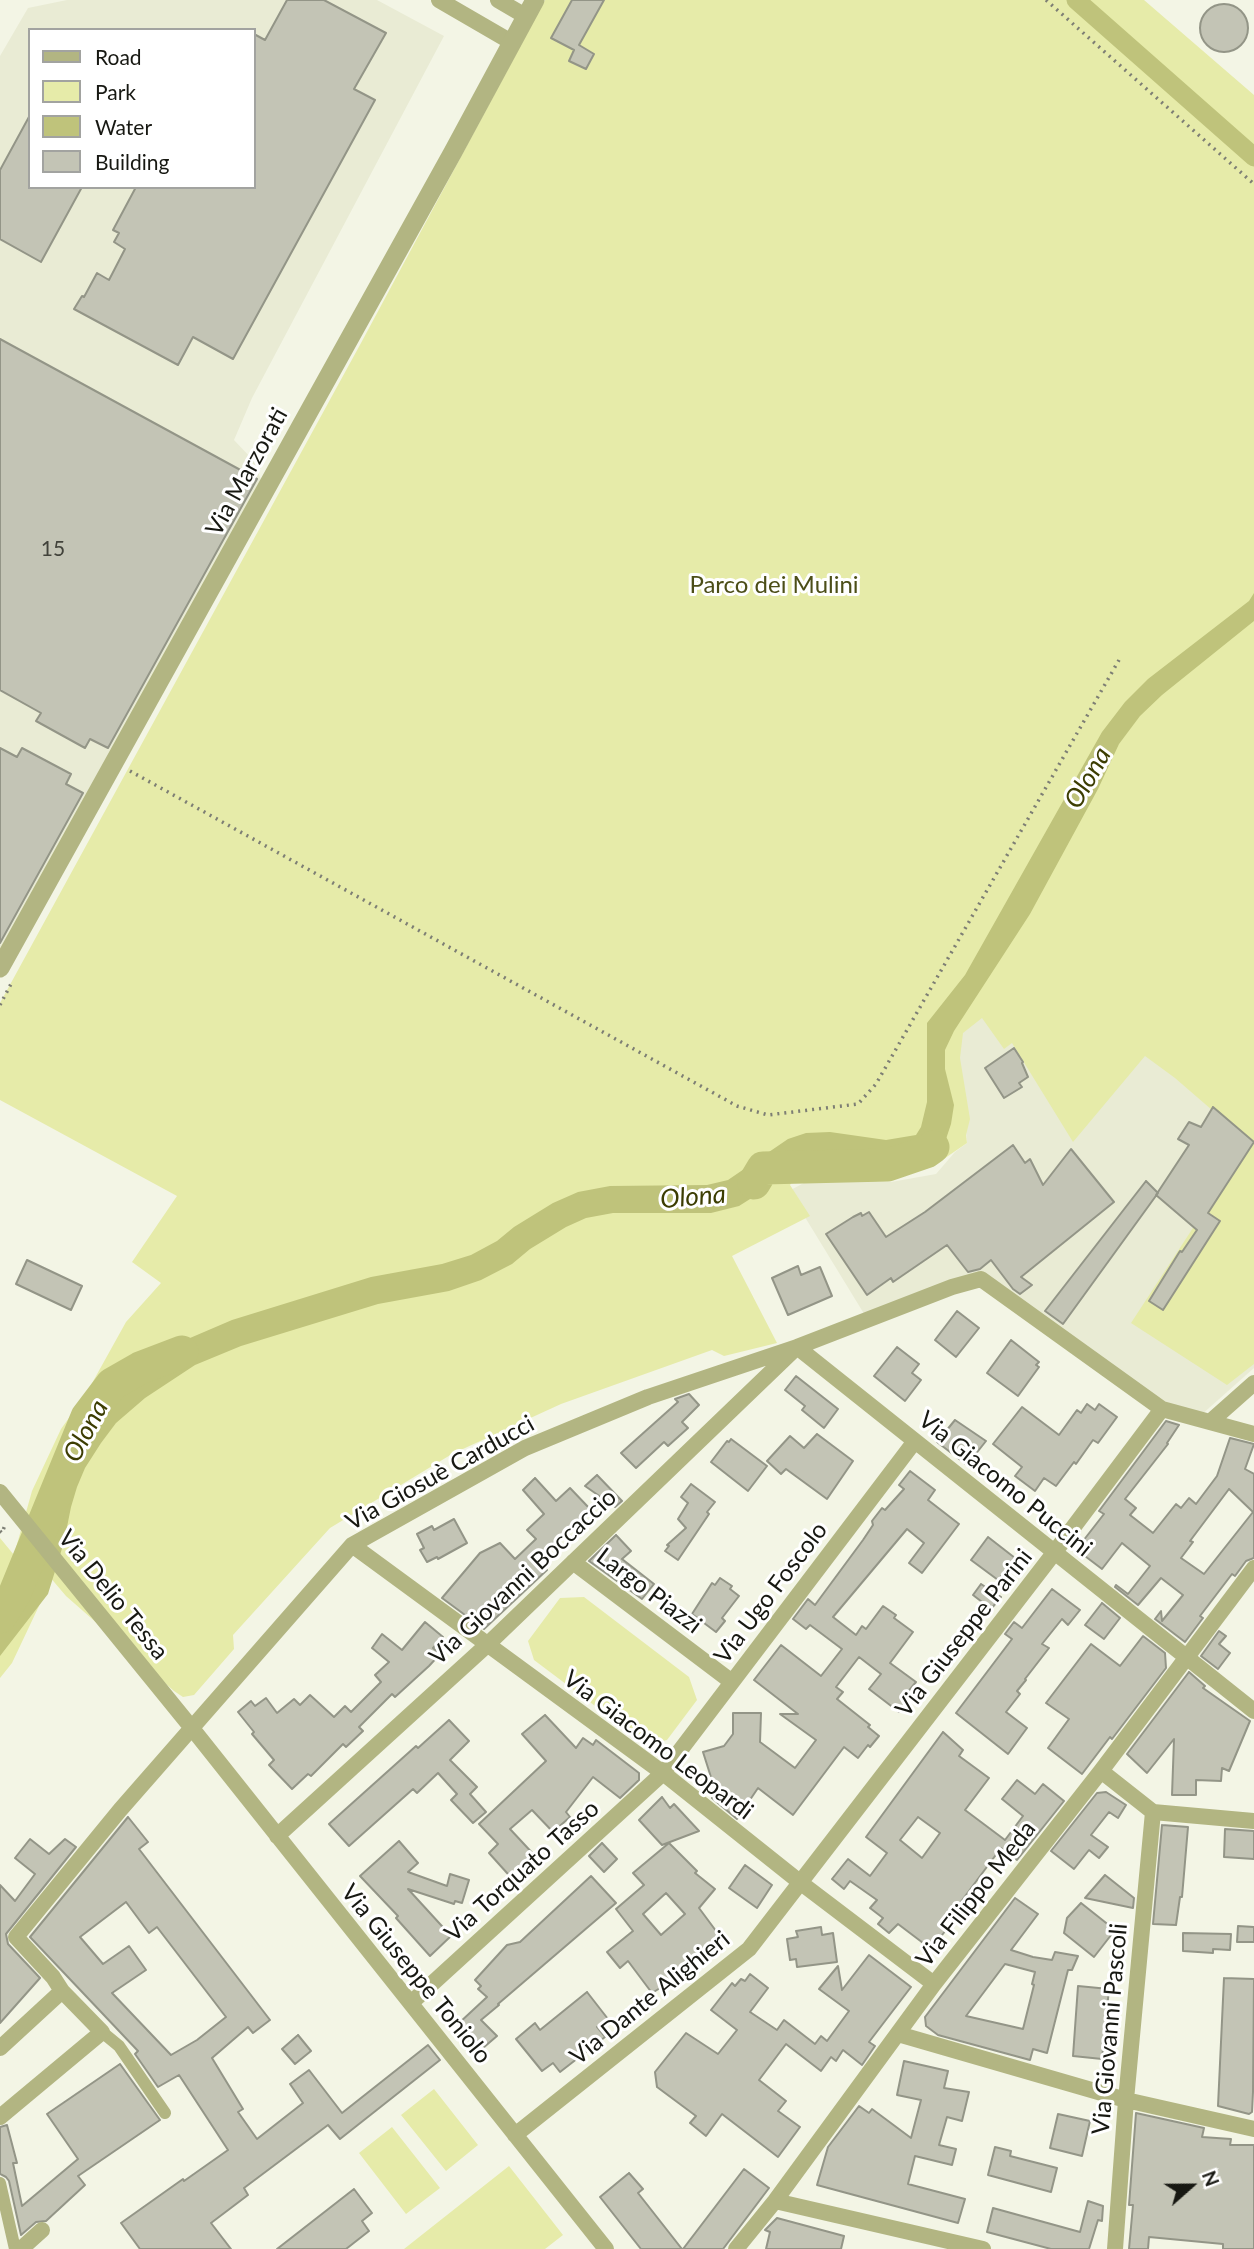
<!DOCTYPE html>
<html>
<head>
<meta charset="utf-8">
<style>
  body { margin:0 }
  #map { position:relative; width:1254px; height:2249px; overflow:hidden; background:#f3f5e5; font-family:Lato,sans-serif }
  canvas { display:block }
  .legend { position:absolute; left:28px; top:28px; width:228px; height:161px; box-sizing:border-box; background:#fff; border:2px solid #a2a3a0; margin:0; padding:9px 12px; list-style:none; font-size:21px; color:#171812 }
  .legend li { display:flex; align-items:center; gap:14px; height:35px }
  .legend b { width:35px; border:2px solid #a2a3a0 }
  .north { position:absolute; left:1156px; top:2151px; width:70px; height:70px; -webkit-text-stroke:5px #fff; paint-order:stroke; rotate:69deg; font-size:19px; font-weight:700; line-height:28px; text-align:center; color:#171812 }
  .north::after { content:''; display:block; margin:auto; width:24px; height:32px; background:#171812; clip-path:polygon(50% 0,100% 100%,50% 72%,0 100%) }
</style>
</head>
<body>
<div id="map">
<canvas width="1254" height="2249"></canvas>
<ul class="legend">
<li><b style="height:9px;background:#b2b582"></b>Road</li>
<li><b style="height:19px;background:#e6eba9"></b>Park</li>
<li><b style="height:19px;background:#bfc37b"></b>Water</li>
<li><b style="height:19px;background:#c3c4b5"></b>Building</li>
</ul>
<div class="north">N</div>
</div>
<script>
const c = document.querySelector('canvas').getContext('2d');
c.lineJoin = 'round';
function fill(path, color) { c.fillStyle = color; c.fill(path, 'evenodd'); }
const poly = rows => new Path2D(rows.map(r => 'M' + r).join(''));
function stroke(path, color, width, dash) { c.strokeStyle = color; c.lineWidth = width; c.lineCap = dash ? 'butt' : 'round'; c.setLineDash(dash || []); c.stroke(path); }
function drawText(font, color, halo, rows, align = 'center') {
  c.font = font + ' Lato,sans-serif'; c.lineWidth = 6; c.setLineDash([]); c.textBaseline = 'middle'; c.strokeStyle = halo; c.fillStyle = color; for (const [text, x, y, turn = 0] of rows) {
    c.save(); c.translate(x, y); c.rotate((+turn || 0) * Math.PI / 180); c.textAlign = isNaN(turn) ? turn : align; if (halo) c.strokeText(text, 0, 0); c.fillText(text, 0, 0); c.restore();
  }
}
fill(poly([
  [67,0,377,0,444,36,252,398,234,440,253,460,262,482,0,964,0,56,28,8],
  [30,30,254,30,254,187,30,187],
  [1254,965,1254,1368,1200,1416,1161,1406,981,1276,866,1317,789,1191,813,1178,891,1182,936,1174,955,1152,967,1143,957,1041,961,1026,980,1009,1152,1036]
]), '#e9ebd4');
fill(poly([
  [545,0,1144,0,1254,95,1254,1364,1227,1385,1131,1323,1249,1142,1175,1078,1145,1056,1073,1142,1012,1043,1004,1049,982,1018,963,1033,960,1058,970,1119,966,1135,967,1143,935,1165,901,1175,862,1179,798,1172,790,1185,810,1216,732,1256,777,1343,724,1356,712,1350,561,1404,452,1454,330,1528,233,1635,234,1649,194,1695,183,1697,174,1691,66,1596,49,1576,47,1589,12,1663,0,1678,0,1538,14,1555,32,1491,61,1429,86,1394,126,1322,161,1283,132,1262,177,1196,0,1100,0,1003,361,343],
  [584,1597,689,1677,697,1700,667,1740,647,1745,534,1660,528,1641,560,1598],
  [434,2089,478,2145,446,2171,401,2115],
  [392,2127,440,2188,406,2214,359,2153],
  [509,2166,563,2235,545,2249,404,2249]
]), '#e6eba9');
fill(poly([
  [1254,593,1254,621,1162,695,1140,716,1119,744,1098,789,1030,914,954,1031,945,1050,945,1069,954,1105,951,1124,946,1139,931,1156,906,1164,882,1163,831,1154,810,1157,799,1161,774,1178,758,1194,739,1206,711,1213,613,1213,586,1218,566,1227,530,1249,512,1264,481,1280,449,1291,378,1304,241,1346,195,1365,145,1398,116,1423,101,1443,85,1468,77,1487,71,1507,64,1542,48,1594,0,1656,0,1616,24,1581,37,1555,44,1516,49,1501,64,1461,80,1433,103,1399,128,1376,183,1341,232,1320,371,1277,442,1264,471,1255,497,1241,514,1227,553,1203,578,1192,610,1186,707,1185,728,1180,788,1139,806,1133,830,1132,886,1140,916,1135,921,1127,927,1102,927,1023,965,975,1102,732,1125,702,1148,679,1249,601]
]), '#bfc37b');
stroke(poly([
  [1076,0,1254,157]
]), '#bfc37b', 19);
stroke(poly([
  [754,1183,763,1168,888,1165,926,1152,933,1147],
  [0,1617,14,1595,87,1417,112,1384,140,1368,182,1352]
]), '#bfc37b', 33);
const building = poly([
  [287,0,324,0,386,33,354,89,375,100,233,359,193,337,178,365,74,309,82,296,84,297,97,273,109,280,125,249,114,242,119,233,113,230,136,187,254,187,254,34,265,40,287,0],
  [572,0,604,0,579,45,594,54,586,69,569,61,574,50,551,38,572,0],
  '1200 28a24 24 0 1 1 48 0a24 24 0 1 1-48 0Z',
  [30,115,30,187,82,187,41,262,0,239,0,170,30,115],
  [0,339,257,479,108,748,90,739,85,748,36,721,41,713,0,690,0,339],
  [0,748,17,757,22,748,71,774,66,784,83,793,0,943,0,748],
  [1014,1048,1023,1062,1022,1063,1028,1077,1019,1083,1022,1087,1004,1098,985,1068,1014,1048],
  [1213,1107,1254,1142,1208,1213,1220,1221,1163,1310,1149,1301,1180,1251,1182,1252,1197,1230,1156,1195,1189,1145,1178,1139,1189,1122,1201,1127,1213,1107],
  [1013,1145,1025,1163,1030,1159,1043,1185,1071,1149,1114,1202,1021,1277,1032,1285,1020,1294,1013,1289,991,1260,980,1269,968,1272,947,1245,893,1282,891,1278,867,1295,826,1234,853,1217,861,1213,862,1216,869,1212,886,1237,925,1212,1013,1145],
  [1146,1181,1158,1193,1063,1324,1045,1311,1146,1181],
  [27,1260,82,1286,71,1310,16,1284,27,1260],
  [798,1266,801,1275,820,1267,832,1296,788,1315,772,1278,798,1266],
  [957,1311,979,1328,956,1357,935,1340,957,1311],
  [1011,1340,1039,1362,1036,1365,1039,1367,1018,1396,987,1373,1011,1340],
  [897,1347,919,1364,912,1373,921,1380,905,1401,874,1376,897,1347],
  [796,1376,838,1409,824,1428,802,1410,805,1406,785,1390,796,1376],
  [689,1394,699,1405,682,1422,688,1428,668,1446,664,1442,636,1468,621,1453,678,1402,675,1399,689,1394],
  [1087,1404,1095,1410,1099,1404,1117,1417,1098,1443,1093,1440,1076,1464,1074,1462,1056,1486,1044,1478,1035,1491,1015,1476,1022,1467,993,1444,1022,1407,1059,1435,1077,1410,1081,1413,1087,1404],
  [955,1420,986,1441,967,1465,937,1442,955,1420],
  [1166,1421,1179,1425,1167,1443,1168,1444,1125,1499,1136,1508,1130,1515,1153,1533,1176,1504,1181,1508,1189,1498,1196,1504,1217,1476,1230,1438,1254,1444,1245,1469,1254,1474,1254,1558,1246,1561,1235,1576,1232,1574,1200,1616,1203,1618,1185,1642,1155,1619,1161,1611,1162,1621,1183,1595,1161,1578,1138,1605,1115,1587,1116,1585,1128,1594,1150,1566,1122,1543,1102,1569,1081,1553,1088,1544,1083,1541,1104,1514,1099,1511,1166,1421],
  [1229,1489,1253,1512,1204,1574,1181,1558,1193,1542,1190,1541,1229,1489],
  [817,1434,853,1461,827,1499,786,1469,781,1474,767,1461,790,1436,804,1448,817,1434],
  [731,1439,767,1466,748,1491,711,1462,727,1441,729,1442,731,1439],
  [910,1471,935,1490,928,1500,959,1524,922,1573,909,1563,924,1543,907,1529,833,1617,856,1635,862,1626,866,1629,883,1606,896,1615,894,1618,913,1632,890,1663,916,1682,907,1693,911,1696,899,1712,869,1689,881,1674,859,1657,836,1687,843,1692,837,1699,870,1725,868,1727,879,1736,870,1747,868,1745,858,1758,844,1747,793,1815,758,1788,737,1819,712,1798,716,1793,703,1752,724,1746,733,1734,733,1713,761,1713,760,1742,795,1768,816,1740,780,1714,798,1714,754,1680,781,1645,821,1676,842,1649,810,1625,806,1629,793,1619,808,1599,815,1605,863,1540,873,1525,872,1521,882,1508,885,1510,904,1489,899,1485,910,1471],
  [597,1475,622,1501,615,1507,585,1486,597,1475],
  [535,1478,556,1501,570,1488,590,1509,535,1560,547,1570,484,1629,442,1598,480,1553,500,1543,515,1559,536,1539,527,1530,544,1514,523,1490,535,1478],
  [691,1484,715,1502,707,1512,709,1514,678,1560,665,1551,669,1546,667,1545,686,1528,678,1519,688,1503,681,1497,691,1484],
  [454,1519,467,1543,438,1559,437,1557,427,1562,420,1550,424,1548,417,1534,432,1526,434,1530,454,1519],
  [616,1535,631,1551,622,1559,654,1584,642,1599,589,1561,616,1535],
  [988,1537,1015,1558,998,1580,971,1560,988,1537],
  [720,1578,732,1586,730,1589,739,1596,722,1618,725,1621,716,1632,692,1614,712,1583,715,1585,720,1578],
  [981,1584,1001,1597,991,1609,973,1595,981,1584],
  [1052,1589,1080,1610,1068,1625,1062,1619,1042,1644,1049,1648,1025,1679,1026,1680,1017,1691,1020,1694,1006,1712,1027,1728,1008,1754,956,1713,1012,1639,1005,1634,1014,1622,1022,1628,1052,1589],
  [1102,1603,1120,1618,1104,1639,1085,1625,1102,1603],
  [425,1622,443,1637,433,1648,440,1654,429,1666,395,1697,392,1694,359,1727,363,1731,346,1747,343,1744,311,1776,308,1774,292,1789,269,1765,274,1760,252,1734,254,1732,238,1712,251,1701,255,1706,266,1698,277,1713,294,1699,300,1705,310,1695,334,1717,345,1706,351,1712,381,1682,375,1675,389,1662,372,1648,382,1634,402,1650,425,1622],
  [1219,1631,1226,1636,1219,1644,1230,1653,1218,1669,1201,1656,1219,1631],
  [1143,1636,1165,1653,1166,1668,1112,1739,1110,1737,1082,1774,1048,1748,1069,1719,1046,1703,1091,1644,1120,1666,1143,1636],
  [1189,1672,1205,1686,1203,1688,1250,1721,1229,1771,1222,1768,1221,1781,1196,1780,1196,1795,1172,1795,1174,1739,1147,1773,1127,1754,1189,1672],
  [545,1715,576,1748,583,1738,593,1745,596,1740,639,1773,639,1780,620,1798,593,1777,566,1812,570,1817,553,1832,532,1810,510,1829,537,1858,527,1868,529,1870,516,1883,489,1853,498,1844,479,1824,546,1761,522,1734,545,1715],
  [449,1720,469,1741,450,1760,477,1787,470,1794,486,1812,473,1823,451,1800,457,1794,438,1773,417,1793,413,1789,349,1846,329,1824,416,1746,418,1748,449,1720],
  [943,1732,963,1750,959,1756,989,1778,965,1810,1005,1840,1023,1816,1002,1799,1017,1780,1035,1794,1043,1784,1064,1801,1017,1860,1001,1848,960,1903,965,1906,931,1949,898,1924,889,1933,878,1924,883,1918,870,1908,877,1900,850,1881,844,1889,832,1879,848,1859,870,1876,887,1853,866,1837,943,1732],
  [918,1817,940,1833,922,1858,900,1840,918,1817],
  [1106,1792,1126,1805,1118,1818,1109,1812,1091,1835,1108,1847,1099,1858,1089,1850,1074,1869,1051,1851,1097,1793,1106,1792],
  [662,1797,670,1808,674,1804,699,1831,662,1845,639,1820,662,1797],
  [128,1817,148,1842,139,1849,270,2020,253,2033,248,2027,212,2058,243,2109,238,2112,257,2139,303,2103,290,2084,309,2070,342,2113,428,2045,440,2060,340,2139,328,2125,244,2188,248,2195,211,2223,231,2249,140,2249,121,2223,183,2179,184,2181,228,2150,179,2075,158,2087,135,2054,138,2051,30,1937,128,1817],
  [126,1902,149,1933,157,1927,226,2017,197,2040,171,2055,112,1993,146,1970,129,1946,103,1964,80,1937,126,1902],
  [1162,1825,1188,1827,1182,1897,1180,1897,1176,1925,1153,1924,1162,1825],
  [1225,1829,1254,1831,1254,1859,1224,1857,1225,1829],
  [30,1839,49,1854,65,1839,76,1847,6,1934,8,1944,40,1978,0,2023,0,1885,15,1901,35,1874,15,1858,30,1839],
  [399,1841,418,1863,408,1872,447,1886,450,1874,469,1880,462,1903,455,1901,454,1904,408,1889,451,1936,430,1956,396,1918,398,1916,360,1876,399,1841],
  [602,1843,617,1859,604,1872,589,1856,602,1843],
  [669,1843,697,1871,695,1873,715,1889,699,1908,722,1939,665,1985,652,1993,628,1961,620,1968,607,1952,633,1931,616,1909,644,1885,633,1873,669,1843],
  [666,1893,685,1914,661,1935,643,1914,666,1893],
  [745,1865,772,1885,757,1908,729,1888,745,1865],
  [1105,1875,1134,1898,1133,1908,1085,1898,1105,1875],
  [591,1876,616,1903,498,2004,499,2005,481,2020,497,2036,483,2048,469,2031,466,2033,458,2024,487,1997,478,1989,481,1986,475,1980,507,1945,520,1942,591,1876],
  [1015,1898,1038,1914,1011,1950,1033,1957,1052,1960,1055,1952,1078,1956,1072,1970,1068,1970,1047,2053,1033,2049,1030,2060,938,2035,926,2026,925,2017,1015,1898],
  [1005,1964,1035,1972,1032,1984,1034,1985,1023,2029,966,2016,1005,1964],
  [1081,1903,1115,1930,1094,1957,1064,1933,1067,1918,1081,1903],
  [1238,1926,1254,1927,1254,1942,1237,1942,1238,1926],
  [821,1927,822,1935,833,1933,837,1962,797,1967,796,1959,790,1960,787,1939,798,1937,796,1931,821,1927],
  [1183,1933,1231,1934,1230,1950,1213,1949,1213,1953,1183,1951,1183,1933],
  [869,1955,911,1987,869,2042,875,2046,862,2065,843,2050,836,2061,831,2057,821,2071,786,2044,759,2080,786,2101,778,2111,800,2127,778,2157,722,2114,706,2136,690,2123,696,2116,657,2087,655,2072,686,2033,718,2054,737,2030,711,2010,732,1983,735,1986,741,1979,745,1981,750,1974,768,1988,750,2012,777,2030,784,2020,815,2044,821,2036,827,2041,849,2011,819,1989,838,1966,842,1990,869,1955],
  [1224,1978,1254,1979,1253,2092,1252,2112,1249,2114,1218,2106,1224,1978],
  [1078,1986,1109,1989,1102,2059,1073,2056,1078,1986],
  [587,1992,608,2019,597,2027,605,2037,560,2072,553,2063,542,2071,516,2039,535,2023,540,2030,587,1992],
  [298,2035,311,2051,295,2064,282,2049,298,2035],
  [904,2061,948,2071,944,2088,969,2092,962,2121,947,2117,939,2145,956,2149,952,2165,915,2156,908,2184,965,2199,958,2223,817,2185,828,2147,859,2106,869,2113,872,2109,911,2138,921,2100,897,2095,904,2061],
  [120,2064,160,2120,78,2176,85,2185,46,2221,36,2222,21,2235,9,2181,6,2177,0,2174,0,2127,7,2125,17,2163,13,2163,22,2206,78,2159,47,2114,120,2064],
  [1136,2113,1204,2128,1202,2137,1231,2139,1230,2145,1254,2145,1254,2249,1223,2249,1223,2244,1149,2237,1148,2249,1129,2249,1133,2205,1129,2205,1136,2113],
  [1058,2114,1090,2121,1082,2156,1050,2148,1058,2114],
  [995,2147,1011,2151,1010,2156,1057,2168,1051,2192,988,2175,995,2147],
  [744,2169,769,2188,723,2249,683,2249,744,2169],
  [629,2173,643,2189,638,2193,682,2249,641,2249,600,2197,629,2173],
  [354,2189,372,2213,362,2221,369,2231,346,2249,277,2249,354,2189],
  [1088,2201,1103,2206,1102,2221,1098,2220,1089,2249,1051,2249,987,2232,993,2208,1080,2232,1088,2201],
  [777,2218,844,2236,841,2249,766,2249,770,2232,765,2230,777,2218]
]);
fill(building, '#c3c4b5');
stroke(building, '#939587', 2);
stroke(poly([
  [1046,0,1254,184],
  [130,771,737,1106,768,1115,858,1104,876,1084,1119,660],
  [0,1005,12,982],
  [0,1531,2,1533,5,1525]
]), '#7d7e74', 3.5, [2, 5]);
stroke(poly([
  [102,2032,119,2046,165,2113],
  [0,2183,15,2249]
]), '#b2b582', 12);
stroke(poly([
  [439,0,513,43],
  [498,0,527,17],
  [1210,1422,1254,1383],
  [0,1492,191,1727,606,2249],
  [352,1545,663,1773,801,1883,934,1984],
  [573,1562,732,1682],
  [1101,1771,1153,1812,1254,1821],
  [277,1836,487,1645,797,1347,1254,1711],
  [62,1991,53,1977,16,1937,120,1810,352,1545,525,1448,648,1397,797,1347,952,1287,981,1279,1162,1409,1254,1434],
  [412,2002,663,1773,915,1441],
  [898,2034,1126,2100,1254,2129],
  [0,2048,62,1991,102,2032,0,2117],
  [515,2135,749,1949,1054,1553,1162,1409],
  [775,2201,983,2249],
  [21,2249,42,2230],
  [736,2249,775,2201,934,1984,1101,1771,1254,1568],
  [1115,2249,1126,2100,1153,1812]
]), '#b2b582', 16);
stroke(poly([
  [0,968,453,152,535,0]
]), '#b2b582', 19);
drawText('21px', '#42433b', null, [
  ["15",53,549]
]);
drawText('24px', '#171812', '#fff', [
  ["Via Marzorati",247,472,-61],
  ["Via Giosuè Carducci",440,1473,-29],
  ["Via Giacomo Puccini",1005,1484,39],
  ["Via Giovanni Boccaccio",523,1577,-43],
  ["Largo Piazzi",649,1591,37],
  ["Via Ugo Foscolo",771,1593,-53],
  ["Via Delio Tessa",113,1595,51],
  ["Via Giuseppe Parini",964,1633,-52],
  ["Via Giacomo Leopardi",658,1745,37],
  ["Via Torquato Tasso",522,1871,-42],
  ["Via Filippo Meda",976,1894,-52],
  ["Via Giuseppe Toniolo",416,1974,51],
  ["Via Dante Alighieri",650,1998,-39],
  ["Via Giovanni Pascoli",1110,2029,-85]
]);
drawText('24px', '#4c4e18', '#fff', [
  ["Parco dei Mulini",774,585]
]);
drawText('italic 26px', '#3c3d02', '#fff', [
  ["Olona",1088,778,-60],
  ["Olona",693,1197,-5],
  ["Olona",86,1431,-62]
]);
</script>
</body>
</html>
